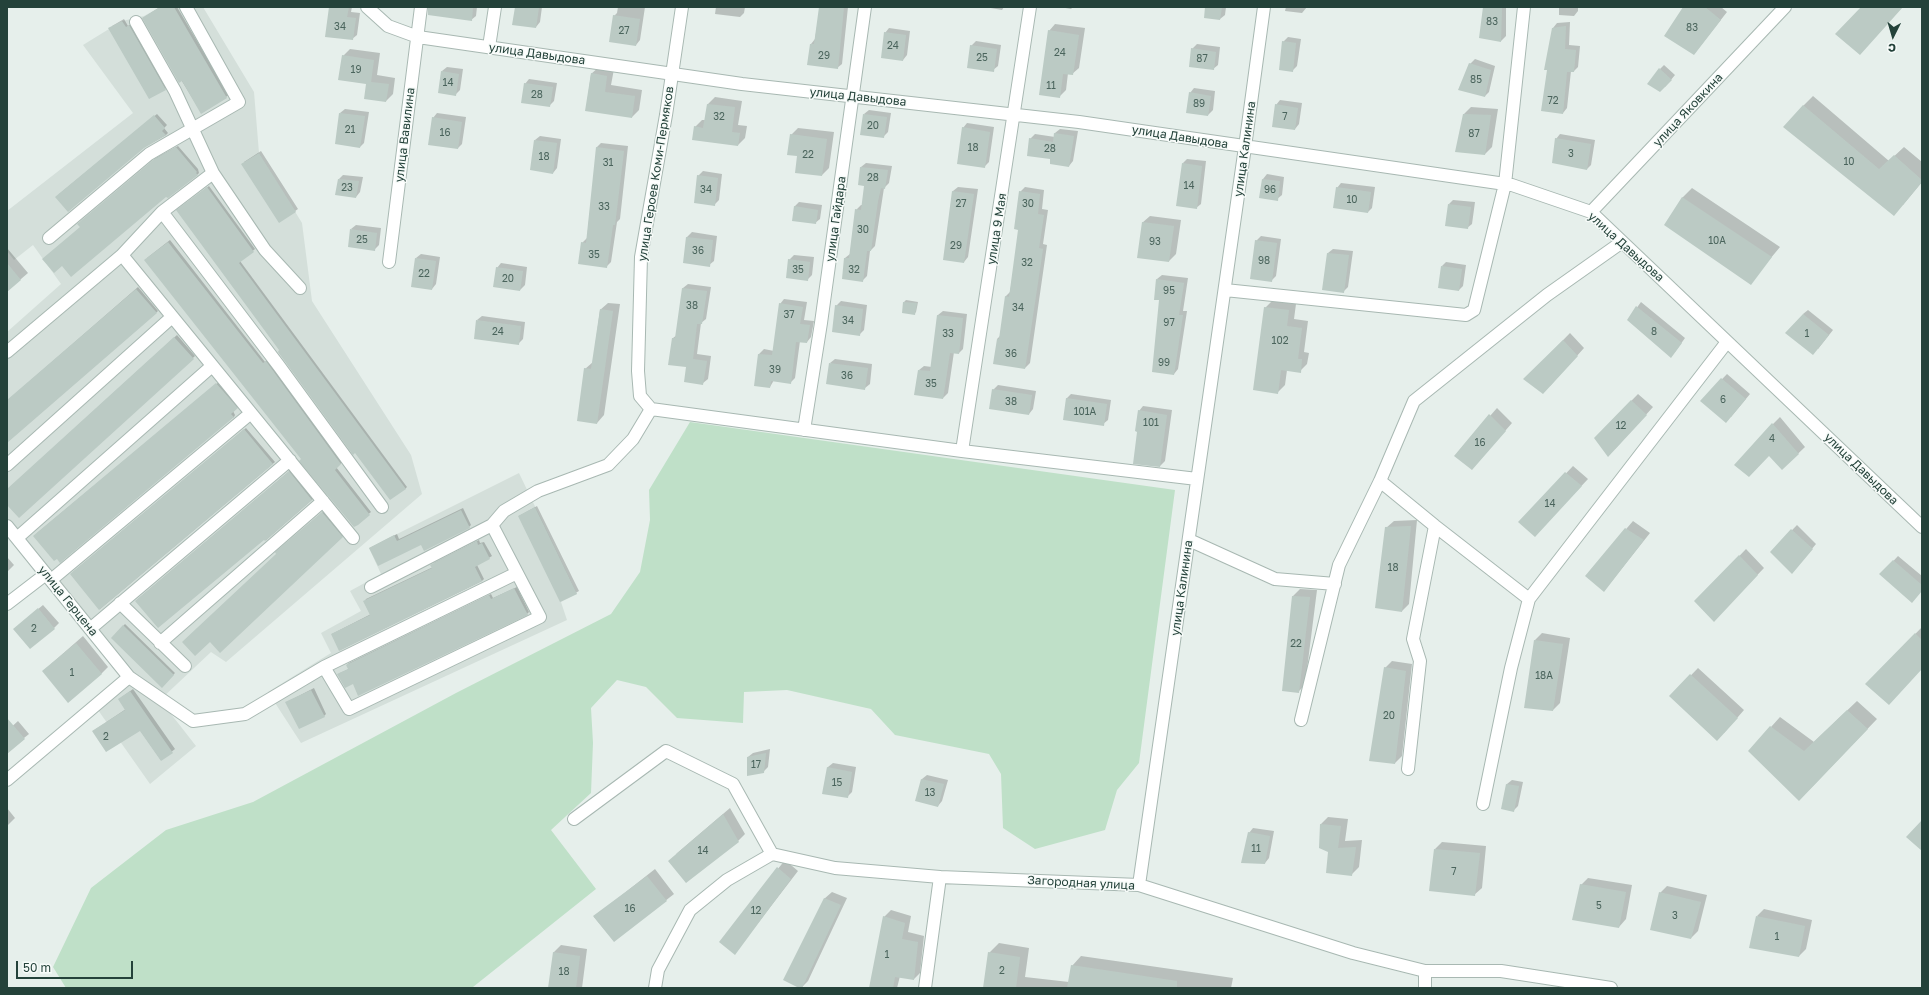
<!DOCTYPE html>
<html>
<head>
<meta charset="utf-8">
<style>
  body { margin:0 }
  #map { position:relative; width:1929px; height:995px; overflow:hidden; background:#e6efeb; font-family:"Golos Text",sans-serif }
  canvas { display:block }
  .frame { position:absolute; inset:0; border:8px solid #24423a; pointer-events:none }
  .north { position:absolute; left:1873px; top:16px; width:40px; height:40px; -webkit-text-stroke:3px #f7fbf9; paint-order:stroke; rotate:185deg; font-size:11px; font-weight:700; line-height:16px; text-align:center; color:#24423a }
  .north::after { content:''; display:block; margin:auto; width:14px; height:18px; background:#24423a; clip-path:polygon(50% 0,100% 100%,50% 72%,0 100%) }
  .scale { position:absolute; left:16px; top:961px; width:117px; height:18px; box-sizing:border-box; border:2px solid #24423a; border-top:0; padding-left:5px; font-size:12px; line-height:14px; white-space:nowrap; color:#24423a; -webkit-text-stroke:3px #f7fbf9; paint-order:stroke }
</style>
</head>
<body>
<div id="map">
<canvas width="1929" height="995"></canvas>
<div class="frame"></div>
<div class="north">С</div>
<div class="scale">50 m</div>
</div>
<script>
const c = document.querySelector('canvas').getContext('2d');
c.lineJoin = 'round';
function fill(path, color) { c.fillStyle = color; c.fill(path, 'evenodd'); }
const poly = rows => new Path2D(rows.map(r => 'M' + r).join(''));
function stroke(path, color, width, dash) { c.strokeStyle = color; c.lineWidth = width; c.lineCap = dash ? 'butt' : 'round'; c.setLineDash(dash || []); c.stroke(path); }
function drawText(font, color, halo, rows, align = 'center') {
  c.font = font + ' "Golos Text",sans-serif'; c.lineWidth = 3; c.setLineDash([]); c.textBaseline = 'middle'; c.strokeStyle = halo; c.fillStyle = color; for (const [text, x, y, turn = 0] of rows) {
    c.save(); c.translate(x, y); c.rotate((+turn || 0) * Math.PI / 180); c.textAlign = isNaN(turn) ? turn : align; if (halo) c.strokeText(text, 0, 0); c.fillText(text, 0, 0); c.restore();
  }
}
fill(poly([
  [160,7,203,7,254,92,259,153,302,223,312,301,411,455,422,494,226,662,211,652,160,700,196,746,150,784,98,710,137,677,7,518,7,332,61,284,33,245,14,260,7,251,7,211,133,113,83,45,122,21,144,16],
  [519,473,577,594,561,602,567,620,301,743,268,692,331,653,321,633,361,611,350,591,381,574,369,548]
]), '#d4dfda');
fill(poly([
  [690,422,1175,490,1139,763,1117,790,1105,830,1035,849,1003,828,1001,774,989,754,895,735,871,709,787,690,744,692,743,723,677,718,646,687,617,680,591,708,593,743,591,793,551,830,596,889,473,987,469,988,66,988,53,967,91,888,166,830,253,802,456,693,611,614,640,572,650,520,649,490]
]), '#bfe0c8');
fill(poly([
  [160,7,177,7,229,95,201,112,143,18],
  [330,7,352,7,351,12,360,13,357,35,352,39],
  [447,7,477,7,476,16,471,20],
  [516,7,542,7,540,22,536,27],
  [618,7,645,7,640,40,636,45,614,16,617,13],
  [716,7,745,7,744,13,740,17,715,14],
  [820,7,848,7,842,64,837,68,811,44,815,39],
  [985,7,1004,7,1002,10],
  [1060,7,1073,7,1071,9],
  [1206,7,1226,7,1225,15,1220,19],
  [1286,7,1307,7,1302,13,1285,11],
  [1484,7,1506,7,1506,36,1501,41,1480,37],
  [1559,7,1578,7,1578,11,1574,16,1559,15],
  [1684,7,1721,7,1727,12,1694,54],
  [124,19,128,26,131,24,167,87,165,89,112,26],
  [1570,22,1569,45,1580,46,1578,67,1574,71,1571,71,1567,108,1563,113,1553,28,1557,23],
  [1055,24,1085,28,1079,68,1072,74,1068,73,1066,90,1059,97,1049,31],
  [889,28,910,31,907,55,903,60,885,33],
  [1288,37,1301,39,1297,66,1292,71,1283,42],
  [976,41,1001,45,998,66,993,70,971,46],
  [1197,44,1220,47,1218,65,1213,69,1192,49],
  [350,49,380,53,377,75,395,78,393,94,386,101,367,83,343,56],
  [1475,59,1495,66,1489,92,1485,96,1470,64],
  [1664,65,1675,75,1665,87,1660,69],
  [447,67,463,69,460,90,455,95,442,71],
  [599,67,614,69,611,85,642,90,639,110,632,117,586,110,591,74],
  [529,79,557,83,554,101,549,106,525,84],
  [1194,88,1215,91,1213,110,1208,115,1190,93],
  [1813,96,1889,161,1904,147,1922,162,1922,182,1903,205,1803,106],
  [715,97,742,101,738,125,747,126,745,138,738,145,695,127,702,120,705,120,708,104],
  [1280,100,1302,103,1299,124,1295,129,1276,105],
  [1471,107,1498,109,1492,147,1485,154,1463,115],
  [345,109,369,112,364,143,360,147,340,113],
  [869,110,891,113,888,132,883,137,864,114],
  [437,113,466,117,462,144,458,148,433,118],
  [157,114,167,125,164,128,168,133,166,135,58,195],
  [967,123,994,127,989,162,984,167,963,128],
  [798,128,834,132,829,168,822,175,798,155,791,135],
  [1060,129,1078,131,1073,161,1069,166,1051,158,1030,139,1035,134,1055,137,1055,133],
  [1560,134,1595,140,1591,165,1587,169,1556,139],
  [540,136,561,139,557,168,553,173,535,140],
  [601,143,628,146,620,219,617,222,611,262,606,267,582,243,587,238,597,147],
  [178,146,198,169,199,173,197,175,82,227,156,158],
  [261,151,298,209,279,222,244,162],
  [1187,159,1206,161,1201,204,1196,208,1183,163],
  [866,163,892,166,889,183,884,188,875,246,870,251,867,276,862,281,845,258,850,254,856,210,861,205,863,205,865,185,859,184,861,167],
  [703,171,722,174,719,200,714,205,698,176],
  [1267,174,1284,177,1282,195,1277,199,1260,197,1263,179],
  [343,175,363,177,360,192,356,197,339,179],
  [1341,183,1375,187,1372,208,1368,212,1337,188],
  [209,186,255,249,240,261,407,487,405,489,281,350,180,209],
  [958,187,978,189,968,257,964,262,945,259,953,191],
  [1025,187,1044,190,1042,209,1048,210,1043,244,1047,245,1030,363,1025,368,997,339,1000,336,1006,296,1010,292,1020,229,1020,192],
  [1692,188,1780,247,1750,283,1682,198],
  [1453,200,1475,202,1472,224,1467,228,1449,204],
  [799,202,822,205,820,219,815,223,794,207],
  [1150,216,1181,220,1176,254,1169,261,1142,223],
  [356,225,381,228,379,245,374,250,351,229],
  [692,232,717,236,714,261,709,265,684,262,687,237],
  [1261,236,1281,239,1276,276,1272,280,1256,241],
  [170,240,265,362,268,360,343,462,336,467,371,512,354,526,147,258],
  [7,248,28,273,7,291],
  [1333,249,1353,251,1348,287,1344,291,1328,253],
  [421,254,440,257,436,284,432,289,416,258],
  [794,255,814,257,812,275,807,280,789,260],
  [1446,262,1466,265,1463,286,1459,290,1442,266],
  [501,263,527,267,525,285,520,290,497,268],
  [1162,275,1188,278,1183,311,1187,311,1178,369,1174,374,1157,279],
  [688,284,711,287,706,319,701,323,697,354,711,356,708,379,703,383,687,366,673,338,677,335,683,288],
  [138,287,158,311,7,442,7,401],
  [784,299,807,302,804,320,814,321,811,337,807,342,800,341,795,378,790,383,774,380,770,387,755,385,759,354,764,349,774,351,780,304],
  [906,300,918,302,916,312,914,314,904,302],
  [841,301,867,305,864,330,860,334,836,306],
  [1272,301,1296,304,1294,319,1308,321,1304,352,1309,353,1307,364,1300,371,1287,370,1285,385,1278,392,1265,308],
  [1641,302,1685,338,1675,352,1628,320],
  [608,303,620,304,604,415,597,423,585,369,593,362,600,310],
  [1808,310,1833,330,1818,349,1803,314],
  [943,311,967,314,963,349,959,353,954,352,948,393,943,398,919,370,924,366,932,367,938,315],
  [482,316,525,322,523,339,518,344,477,320],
  [1570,333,1584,348,1550,386,1525,379],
  [177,335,195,356,19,517,7,504,7,490],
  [835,359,872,364,870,384,865,388,830,363],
  [1727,374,1750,394,1731,417,1701,401],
  [219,382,239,406,233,411,235,415,234,417,36,534],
  [998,385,1036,391,1033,409,1029,414,993,390],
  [1071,394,1111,400,1108,420,1103,424,1066,399],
  [1638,394,1653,407,1615,449,1595,438],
  [1143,406,1172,410,1165,461,1160,466,1139,411],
  [1497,408,1512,423,1472,469,1455,456],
  [1780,417,1805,447,1782,469,1769,455,1773,424],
  [246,428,275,462,100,609,73,572],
  [1573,466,1588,479,1541,529,1520,522],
  [291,470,314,498,266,540,264,539,138,599],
  [537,506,579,591,561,601,519,516],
  [463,508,471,525,469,527,421,544,370,548,397,534,399,539],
  [324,511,344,535,220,651,279,551],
  [1417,520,1409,604,1402,611,1386,528,1394,521],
  [1633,521,1650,533,1604,591,1586,576],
  [1797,525,1816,544,1796,568,1771,552],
  [479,540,480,543,484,542,492,556,477,565,484,579,482,581,340,650,332,634,371,614,365,601,366,599,433,567,434,563],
  [1746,549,1764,568,1721,613,1696,601],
  [1898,556,1922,576,1922,590,1881,574],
  [7,557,14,565,7,572],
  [517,587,529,612,527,614,353,683,340,673,349,669,347,665,349,663,491,594,493,598],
  [1300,589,1317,590,1305,685,1298,692,1283,690,1293,596],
  [43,605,59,623,54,628,19,625],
  [125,624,175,673,162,686,112,638],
  [1922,627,1922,668,1867,684],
  [1542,633,1570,638,1560,703,1553,710,1535,640],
  [83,636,108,667,101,674,43,671],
  [1392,661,1412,664,1402,756,1395,763,1385,668],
  [1698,668,1744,710,1724,733,1671,696],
  [314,688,326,714,324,716,289,701],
  [133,689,175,749,161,760,140,730,93,731,126,709,122,697],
  [1857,701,1877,719,1809,790,1771,727,1780,717,1814,742],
  [18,721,29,734,24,738,7,745,7,731],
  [770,749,768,767,763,772,748,757,753,753],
  [833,763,856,767,852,792,847,797,823,793,828,767],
  [927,775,948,780,942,801,938,806,916,800,922,779],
  [1512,780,1523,782,1518,806,1513,811,1507,784],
  [7,808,15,818,7,826],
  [730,808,745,834,738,841,676,854],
  [1328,817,1348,819,1345,841,1362,840,1359,867,1352,874,1329,851,1320,847,1321,824],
  [1253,828,1274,831,1269,858,1265,863,1249,833],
  [1442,842,1486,846,1482,888,1474,895,1435,849],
  [785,860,798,871,735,953,720,942],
  [655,869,674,894,614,941,594,917],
  [1588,878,1632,885,1626,919,1619,927,1581,885],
  [1667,886,1707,895,1698,931,1691,938,1660,893],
  [832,892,847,898,808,981,801,988,824,899],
  [1764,909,1812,920,1806,949,1799,956,1757,916],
  [891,910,911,916,908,932,924,936,920,973,914,979,900,976,897,988,870,988,884,917],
  [999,943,1029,948,1025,977,1069,982,1072,966,1081,956,1233,978,1231,988,984,988,989,953],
  [561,945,587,949,582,988,549,988,554,952]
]), '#0003');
fill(poly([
  [160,7,174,7,227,98,201,114,182,81,179,83,142,18],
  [329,7,349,7,347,17,356,18,353,40,325,37],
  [428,7,473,7,472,21,428,15],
  [515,7,539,7,536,28,512,25],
  [819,7,844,7,838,69,807,65,810,44,814,44],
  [1205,7,1222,7,1220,20,1204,18],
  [1483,7,1502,7,1501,42,1479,38],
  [1683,7,1705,7,1721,20,1694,55,1664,36],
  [1861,7,1903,7,1860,55,1835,34],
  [613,15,640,19,636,46,609,42],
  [122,21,126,27,129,25,166,90,149,99,108,28],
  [1566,26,1565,49,1576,50,1574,72,1567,72,1563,114,1541,111,1547,70,1544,70,1552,28],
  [1048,30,1079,35,1073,75,1063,74,1060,98,1039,95],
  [884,32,906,35,903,61,881,58],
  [1282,41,1296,43,1293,72,1279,70],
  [970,45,997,49,994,72,967,68],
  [1191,48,1216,52,1214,70,1189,67],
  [342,55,374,60,371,82,389,84,386,102,364,99,366,84,338,80],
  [1469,63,1491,70,1485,97,1458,90],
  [1659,68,1672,80,1660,92,1647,84],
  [441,71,459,74,456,96,438,93],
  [591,73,607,76,605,92,635,96,632,118,585,111],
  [524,83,553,87,550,107,521,103],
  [1189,92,1211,96,1208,116,1186,113],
  [707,104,735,107,732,132,740,133,738,146,692,140,694,126,703,128],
  [1275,104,1298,108,1295,130,1272,127],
  [1803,105,1879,169,1894,155,1922,180,1922,182,1894,216,1783,127],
  [339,113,365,116,360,148,335,144],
  [863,114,887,117,884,138,860,135],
  [1463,114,1491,115,1485,155,1455,152],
  [154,115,165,128,162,131,166,135,144,148,68,212,55,197],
  [432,117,462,122,458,149,428,145],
  [962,127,990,132,985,168,957,164],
  [1054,133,1074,136,1069,167,1050,164,1050,159,1027,156,1029,138,1053,142],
  [790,134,827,139,822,176,795,173,797,156,787,155],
  [1555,138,1591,144,1587,170,1552,163],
  [534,140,557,143,553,174,530,170],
  [176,147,197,172,196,173,198,175,168,198,166,197,71,277,62,266,54,273,42,259,80,227,77,224,153,160],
  [596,147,624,151,615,225,613,225,607,268,578,264,581,242,586,243],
  [259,153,296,212,279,223,241,164],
  [1182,163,1202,166,1197,209,1176,206],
  [860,167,888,170,885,189,881,188,878,201,871,251,867,251,863,282,842,279,844,258,849,258,855,209,861,210,864,186,858,185],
  [697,175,718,178,715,206,694,203],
  [338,179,359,181,356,198,335,195],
  [1262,179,1280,181,1278,201,1259,198],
  [207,187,254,252,239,263,406,489,390,500,355,453,353,455,278,352,279,350,176,210],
  [1336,187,1371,192,1368,213,1333,208],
  [952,191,974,194,964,263,943,260],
  [1019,191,1040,194,1038,214,1044,215,1039,248,1043,249,1025,369,993,364,997,339,999,339,1005,296,1009,297,1018,230,1014,229],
  [1682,197,1772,257,1751,285,1664,225],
  [1448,204,1471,207,1468,229,1445,226],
  [794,206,818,210,816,224,792,221],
  [1142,222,1174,226,1169,262,1137,258],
  [350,229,377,233,375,251,348,247],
  [686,237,713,240,710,267,683,263],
  [1255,240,1277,243,1272,282,1250,279],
  [168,242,263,363,266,361,341,464,335,470,370,515,358,525,354,527,299,461,301,459,144,260],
  [1327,253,1349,255,1344,293,1322,290],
  [415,258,436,261,432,290,411,287],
  [788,259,810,262,808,281,786,278],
  [7,263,21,280,7,292],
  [1441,266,1462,269,1459,291,1438,288],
  [496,267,523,271,520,291,493,287],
  [1156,279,1184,283,1179,315,1183,315,1174,375,1152,372,1159,300,1154,300],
  [682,288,707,291,702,324,697,324,693,359,707,361,703,385,684,382,686,367,668,365,672,338,675,338],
  [136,289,157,313,7,443,7,400],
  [903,302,917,303,915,315,902,313],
  [779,303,803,307,800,324,810,325,807,343,796,342,791,384,771,381,770,388,754,386,758,354,772,355],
  [835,305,863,309,860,336,832,332],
  [1636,306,1682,343,1671,358,1627,320],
  [1264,307,1289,310,1287,326,1302,328,1298,359,1302,359,1301,373,1281,370,1278,394,1253,390],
  [600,309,613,311,597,424,577,421,584,368,591,369],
  [1803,314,1829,335,1813,355,1785,333],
  [937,315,963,318,959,354,950,353,943,399,914,395,918,370,930,371],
  [476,320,521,326,519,345,474,339],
  [174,337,194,359,19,518,7,505,7,489],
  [1563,340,1578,356,1543,394,1523,379],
  [829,363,868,368,865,390,826,384],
  [1721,378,1746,399,1726,423,1700,401],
  [216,383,238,408,231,414,234,417,60,563,57,559,54,561,33,536],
  [992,389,1032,395,1029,415,989,409],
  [1066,398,1107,404,1104,426,1063,420],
  [1631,400,1647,415,1608,457,1594,438],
  [1138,410,1167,415,1160,467,1133,464,1137,432,1135,431],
  [1489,414,1506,431,1472,470,1454,456],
  [1772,423,1799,454,1782,470,1769,456,1749,477,1734,465],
  [244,429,273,464,99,610,70,574],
  [289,471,312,500,265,541,264,540,158,628,135,601],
  [1565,472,1582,486,1535,537,1518,522],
  [535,507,577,594,560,602,518,516],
  [461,510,470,528,424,551,421,545,378,566,369,548,394,535,397,541],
  [322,512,343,537,220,653,210,642,195,656,182,642,276,554,275,552],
  [1411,526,1402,612,1375,608,1385,527],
  [1625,528,1644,540,1604,592,1585,576],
  [1791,529,1813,549,1792,574,1770,552],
  [477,541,478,545,482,543,490,559,475,567,482,581,339,651,331,634,370,615,363,601,432,568,430,565],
  [1739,555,1758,575,1714,622,1694,601],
  [1893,560,1922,585,1922,591,1912,603,1879,574],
  [514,588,528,615,358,696,353,684,345,688,337,674,348,669,346,665,489,595,491,599],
  [1292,596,1310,597,1299,693,1282,691],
  [38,608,55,629,30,649,13,629],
  [123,625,174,675,162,688,111,638],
  [1915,633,1922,640,1922,669,1889,705,1865,684],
  [1534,640,1563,644,1553,711,1524,708],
  [76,643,102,674,68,703,42,671],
  [1384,667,1406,671,1395,764,1369,761],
  [1690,674,1738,718,1717,741,1669,696],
  [311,690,325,717,299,729,285,702],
  [130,691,173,753,161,761,140,731,106,752,92,731,125,710,118,699],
  [1847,710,1868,729,1799,801,1748,751,1770,726,1804,751],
  [7,718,25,739,7,754],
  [766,753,764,773,747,776,747,757],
  [827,767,852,772,848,798,822,794],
  [921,779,944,784,938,807,915,801],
  [1506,784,1519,786,1514,812,1501,809],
  [723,814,739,842,686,883,668,861],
  [1922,820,1922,851,1906,837],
  [1320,824,1341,826,1338,848,1356,847,1352,876,1326,873,1328,852,1319,848],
  [1248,832,1270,836,1265,864,1241,863],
  [1434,849,1480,853,1475,896,1429,891],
  [777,867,791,879,735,955,719,942],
  [647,876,667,901,614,942,593,916],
  [1580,884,1626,892,1619,928,1572,920],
  [1659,892,1701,902,1691,939,1650,930],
  [824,898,841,905,802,988,799,988,783,980],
  [883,916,905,923,902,939,918,942,914,980,895,977,893,988,869,988],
  [1756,916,1805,926,1799,957,1749,948],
  [553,952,580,956,576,988,548,988],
  [988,952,1020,957,1016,988,983,988],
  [1071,965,1177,981,1177,988,1067,988]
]), '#bbcac4');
const minor = poly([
  [367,7,388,26,418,37,742,84,1079,122,1512,185,1591,212,1922,527],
  [136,22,175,91,213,173],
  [489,47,495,7],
  [162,212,213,173,265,250,300,288],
  [1591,212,1785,7],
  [49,238,149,154,239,102,186,7],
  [122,255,162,212,279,366,382,507],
  [389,262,421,7],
  [1225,290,1466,315,1474,310,1505,184,1524,7],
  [7,352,122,255,353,538],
  [651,409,962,451,1197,479],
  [651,409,640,396,638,371,641,257,666,115,682,7],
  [804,430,821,323,865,7],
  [962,451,1030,7],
  [7,465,172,317],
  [1380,481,1435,526,1529,599],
  [492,525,504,511,538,491,608,465,633,439,651,409],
  [7,526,129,677,193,721,245,714,324,667,517,573],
  [17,538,212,366],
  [1189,540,1275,579,1335,584],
  [51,580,251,413],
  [120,603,185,666],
  [7,604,46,574],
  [90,629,290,460],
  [160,643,323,501],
  [324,667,349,709,540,617,492,525,371,587],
  [1301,720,1339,565,1380,481,1414,401,1547,295,1622,242],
  [1408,769,1420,661,1413,639,1435,526],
  [7,780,129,677],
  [1483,804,1511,668,1529,599,1727,342],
  [574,819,666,751,733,784,772,854],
  [1139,885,1245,147,1264,7],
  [1425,971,1425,988],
  [655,988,658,970,690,910,727,880,772,854,835,868,940,877,1139,885,1353,953,1425,971,1501,971,1611,988],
  [925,988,940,877]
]);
stroke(minor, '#a8b8b2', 14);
stroke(minor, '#fff', 12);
drawText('10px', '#4a645c', null, [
  ["83",1492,22],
  ["34",340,27],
  ["83",1692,28],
  ["27",624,31],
  ["24",893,46],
  ["24",1060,53],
  ["29",824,56],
  ["25",982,58],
  ["87",1202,59],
  ["19",356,70],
  ["85",1476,80],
  ["14",448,83],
  ["11",1051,86],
  ["28",537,95],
  ["72",1553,101],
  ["89",1199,104],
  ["32",719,117],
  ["7",1285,117],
  ["20",873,126],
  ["21",350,130],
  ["16",445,133],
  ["87",1474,134],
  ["18",973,148],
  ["28",1050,149],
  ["3",1571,154],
  ["22",808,155],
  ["18",544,157],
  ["10",1849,162],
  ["31",608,163],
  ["28",873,178],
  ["14",1189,186],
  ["23",347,188],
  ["34",706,190],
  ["96",1270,190],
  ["10",1352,200],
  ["27",961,204],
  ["30",1028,204],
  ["33",604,207],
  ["30",863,230],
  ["25",362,240],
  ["10А",1717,241],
  ["93",1155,242],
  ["29",956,246],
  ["36",698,251],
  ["35",594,255],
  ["98",1264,261],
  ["32",1027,263],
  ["35",798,270],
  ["32",854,270],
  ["22",424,274],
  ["20",508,279],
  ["95",1169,291],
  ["38",692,306],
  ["34",1018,308],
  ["37",789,315],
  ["34",848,321],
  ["97",1169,323],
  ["24",498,332],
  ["8",1654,332],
  ["33",948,334],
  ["1",1807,334],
  ["102",1280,341],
  ["36",1011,354],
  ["99",1164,363],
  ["39",775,370],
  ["36",847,376],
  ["35",931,384],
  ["6",1723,400],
  ["38",1011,402],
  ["101А",1085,412],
  ["101",1151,423],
  ["12",1621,426],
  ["4",1772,439],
  ["16",1480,443],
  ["14",1550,504],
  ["18",1393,568],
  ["2",34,629],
  ["22",1296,644],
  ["1",72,673],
  ["18А",1544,676],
  ["20",1389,716],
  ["2",106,737],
  ["17",756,765],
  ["15",837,783],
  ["13",930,793],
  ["11",1256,849],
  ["14",703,851],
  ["7",1454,872],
  ["5",1599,906],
  ["16",630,909],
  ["12",756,911],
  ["3",1675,916],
  ["1",1777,937],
  ["1",887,955],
  ["2",1002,971],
  ["18",564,972]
]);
drawText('12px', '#24423a', '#f7fbf9', [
  ["улица Давыдова",537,54,8],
  ["улица Давыдова",858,97,6],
  ["улица Яковкина",1688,110,-47],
  ["улица Вавилина",405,135,-83],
  ["улица Давыдова",1180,137,9],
  ["улица Калинина",1245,149,-82],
  ["улица Героев Коми-Пермяков",656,174,-81],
  ["улица Гайдара",836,219,-82],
  ["улица 9 Мая",997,229,-81],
  ["улица Давыдова",1626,247,42],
  ["улица Давыдова",1861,469,44],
  ["улица Калинина",1182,588,-82],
  ["улица Герцена",68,601,51],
  ["Загородная улица",1081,883,3]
]);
</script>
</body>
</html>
